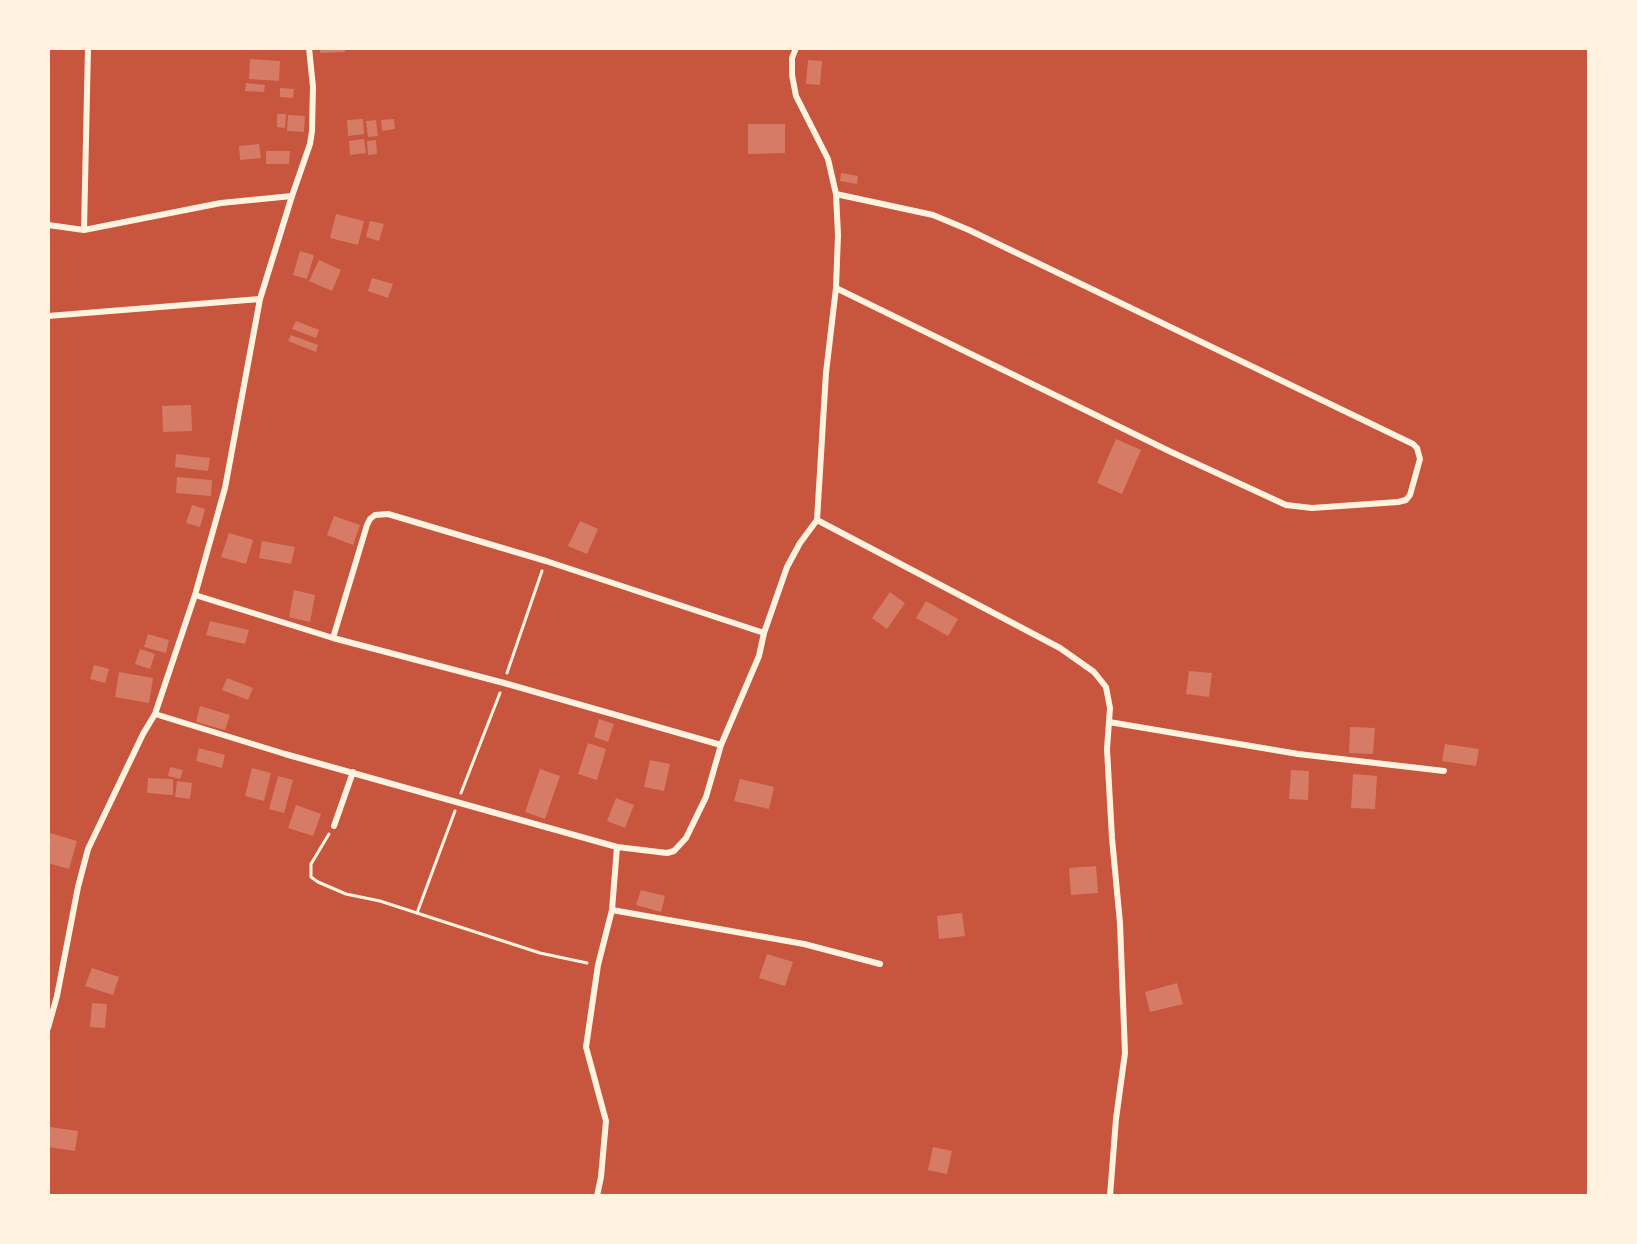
<!DOCTYPE html>
<html>
<head>
<meta charset="utf-8">
<style>
  body { margin:0 }
  #map { position:relative; width:1637px; height:1244px; overflow:hidden; background:#c8553d; font-family:"Titillium Web",sans-serif }
  canvas { display:block }
  .frame { position:absolute; inset:0; border:50px solid #fff3e0; pointer-events:none }
</style>
</head>
<body>
<div id="map">
<canvas width="1637" height="1244"></canvas>
<div class="frame"></div>
</div>
<script>
const c = document.querySelector('canvas').getContext('2d');
c.lineJoin = 'round';
function fill(path, color) { c.fillStyle = color; c.fill(path, 'evenodd'); }
const poly = rows => new Path2D(rows.map(r => 'M' + r).join(''));
function stroke(path, color, width, dash) { c.strokeStyle = color; c.lineWidth = width; c.lineCap = dash ? 'butt' : 'round'; c.setLineDash(dash || []); c.stroke(path); }
fill(poly([
  [320,48,345,48,345,52,320,53],
  [250,59,280,61,279,81,249,79],
  [808,60,822,61,820,85,806,84],
  [246,83,265,85,264,92,245,91],
  [280,88,294,89,293,98,280,97],
  [277,114,286,114,285,128,277,127],
  [288,115,305,116,304,132,287,131],
  [363,119,364,134,348,136,347,120],
  [394,119,395,129,382,131,381,120],
  [376,120,378,136,368,137,366,121],
  [748,124,785,124,785,153,748,154],
  [364,139,366,153,350,155,349,141],
  [376,140,377,154,368,155,367,141],
  [259,144,261,158,240,160,239,146],
  [266,151,290,151,289,164,266,164],
  [841,173,858,176,857,184,840,181],
  [336,214,364,221,358,245,330,238],
  [370,221,384,224,379,241,366,237],
  [300,251,314,255,307,279,293,275],
  [319,260,341,270,332,291,309,281],
  [372,278,393,284,388,298,368,291],
  [296,321,319,330,316,338,292,329],
  [291,335,318,345,316,352,288,341],
  [191,405,192,431,163,432,162,406],
  [1116,439,1141,450,1122,494,1097,483],
  [176,454,210,458,208,471,175,467],
  [177,477,212,480,211,496,176,493],
  [192,505,205,509,200,527,186,523],
  [334,516,360,525,353,545,327,535],
  [580,521,598,529,587,554,568,546],
  [229,533,253,540,246,564,221,557],
  [262,541,295,547,291,564,259,558],
  [294,590,315,595,310,622,289,617],
  [890,592,905,603,887,629,872,618],
  [926,601,958,619,948,636,916,618],
  [210,621,249,630,245,644,206,635],
  [148,634,169,640,166,653,144,647],
  [140,649,155,654,150,669,135,664],
  [94,665,109,669,105,683,90,679],
  [1189,671,1212,673,1209,697,1186,694],
  [119,672,153,678,149,703,115,697],
  [227,678,253,688,248,700,222,690],
  [200,706,230,715,225,730,196,722],
  [599,719,614,724,608,742,594,737],
  [1350,727,1375,728,1373,754,1349,753],
  [588,743,606,749,597,780,578,774],
  [1445,744,1479,749,1476,766,1442,761],
  [199,748,225,755,222,768,196,761],
  [650,760,670,764,664,791,644,787],
  [170,767,183,770,180,779,168,776],
  [252,768,271,773,264,801,245,796],
  [540,769,560,776,545,819,525,812],
  [1291,770,1309,771,1308,800,1289,799],
  [1353,774,1377,776,1375,809,1351,808],
  [278,776,293,780,284,813,269,809],
  [148,778,173,779,173,795,147,793],
  [740,779,774,787,769,809,734,801],
  [177,781,192,783,190,799,175,797],
  [616,798,634,805,625,828,607,821],
  [296,805,321,814,313,836,288,828],
  [50,833,77,841,69,869,48,863],
  [1096,866,1098,893,1071,895,1069,868],
  [641,890,665,896,661,912,636,905],
  [962,913,965,936,939,939,937,916],
  [767,954,793,962,785,986,759,978],
  [92,968,119,977,113,995,85,986],
  [1177,983,1183,1004,1150,1012,1145,992],
  [92,1003,107,1004,105,1028,90,1027],
  [50,1127,78,1131,75,1151,48,1147],
  [933,1147,952,1151,947,1174,928,1170]
]), '#d67c66');
stroke(poly([
  [507,673,542,571],
  [461,793,500,693],
  [329,834,311,864,311,877,318,882,346,894,380,901,540,953,587,963],
  [417,913,455,811]
]), '#fff3e0', 3);
stroke(poly([
  [796,48,792,58,792,75,796,96,828,159,836,194,838,235,836,288,826,373,817,520],
  [836,194,933,215,969,230,1413,444,1417,448,1420,459,1410,495,1406,500,1398,502,1312,508,1286,505,1169,451,836,288],
  [48,225,84,230,221,203,292,196],
  [84,230,88,48],
  [48,316,260,299],
  [817,520,1060,648,1094,672,1106,687,1110,708,1107,749,1112,838,1120,923,1125,1053,1116,1119,1110,1196],
  [195,595,333,638,504,683,721,745],
  [333,638,367,525,370,519,375,515,388,514,546,561,764,633],
  [155,714,285,754,617,847,667,853,674,851,686,838,706,797,721,745,759,656,764,633,787,567,800,543,817,520],
  [1109,722,1298,754,1444,771],
  [334,826,353,772],
  [612,910,804,944,880,964],
  [48,1028,57,996,78,887,88,849,143,734,155,714,195,595,225,488,260,299,292,196,310,144,312,131,313,87,309,48],
  [597,1196,601,1177,606,1121,586,1047,598,965,612,910,617,847]
]), '#fff3e0', 6);
</script>
</body>
</html>
